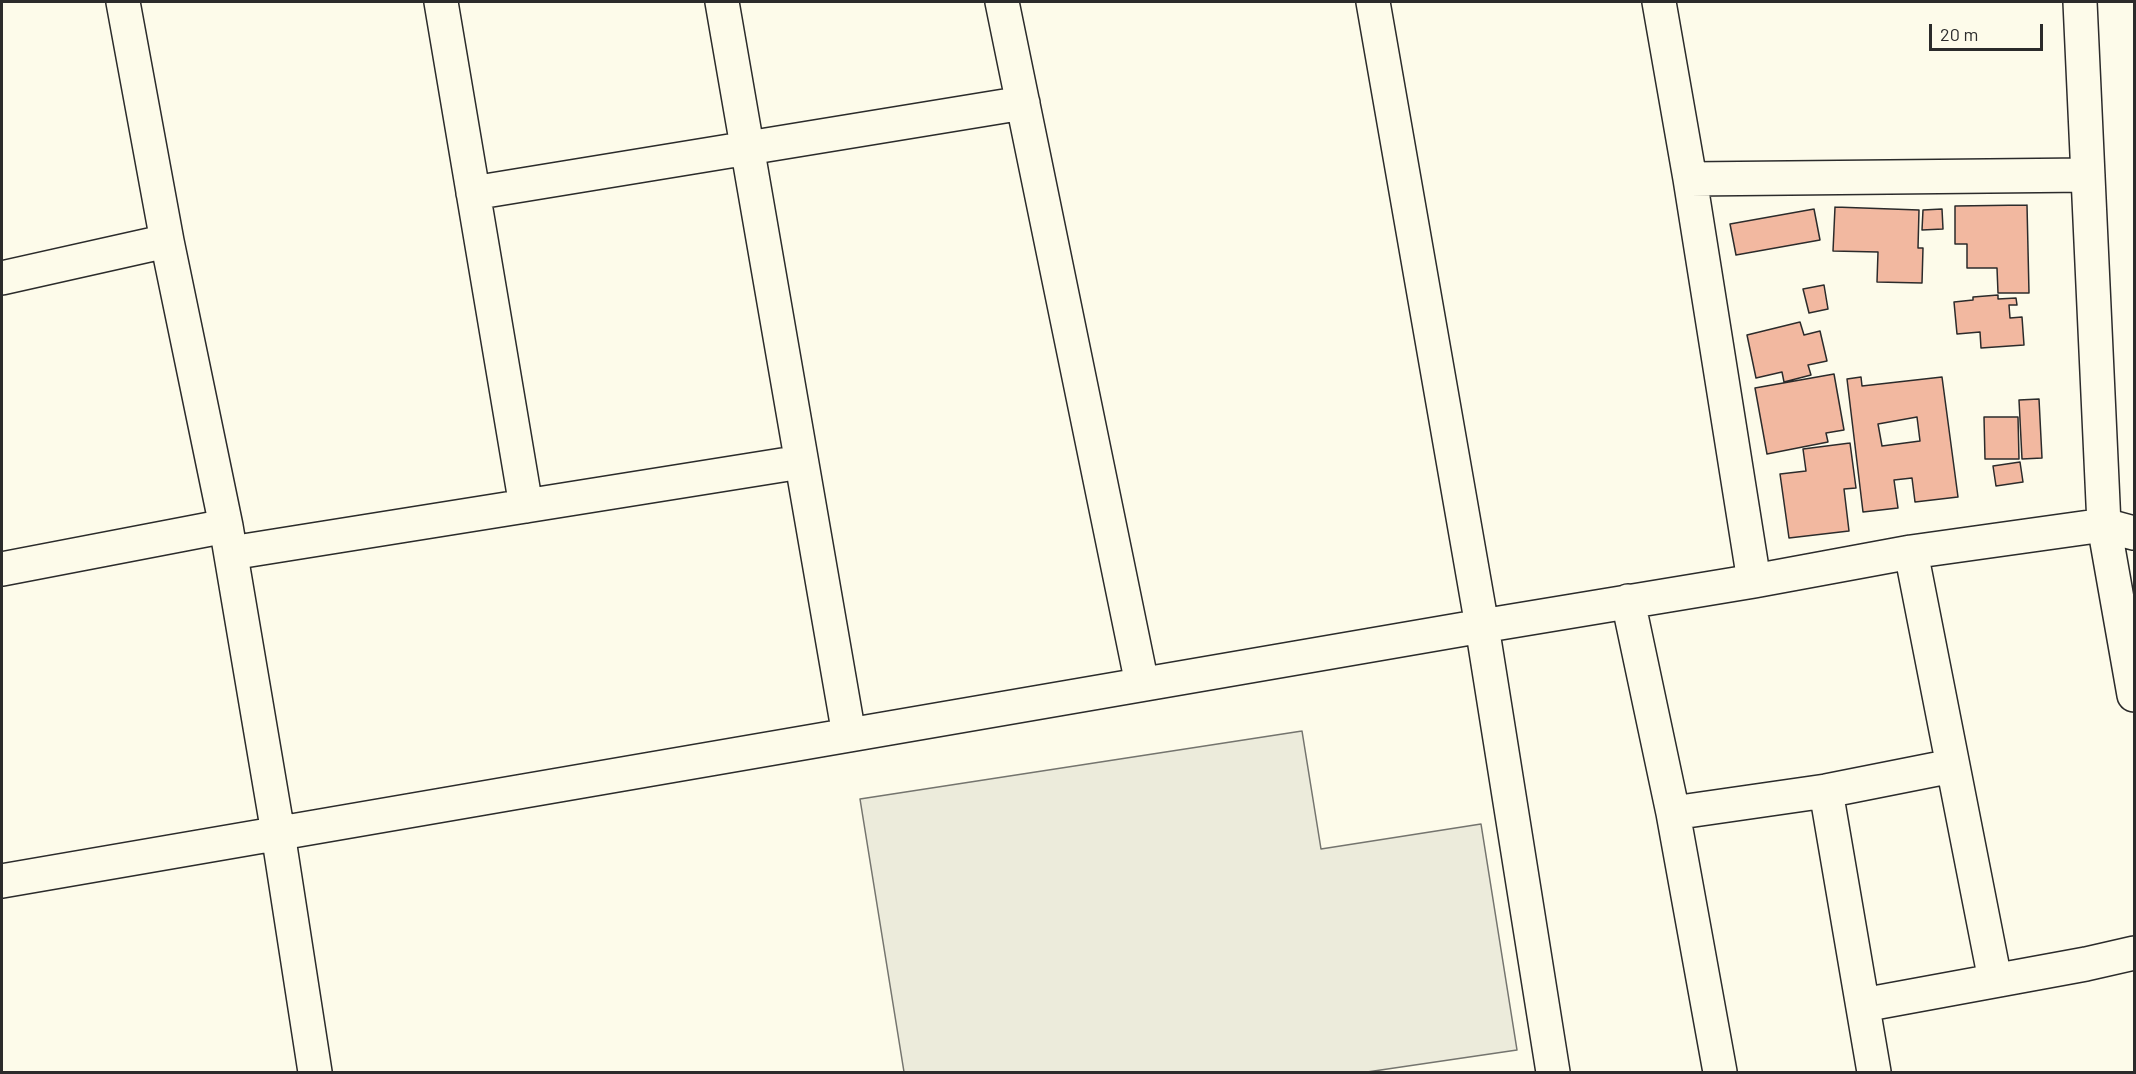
<!DOCTYPE html>
<html>
<head>
<meta charset="utf-8">
<style>
  body { margin:0 }
  #map { position:relative; width:2136px; height:1074px; overflow:hidden; background:#fdfbea; font-family:Barlow,sans-serif }
  canvas { display:block }
  .frame { position:absolute; inset:0; border:3px solid #2b2b2b; pointer-events:none }
  .scale { position:absolute; left:1929px; top:24px; width:114px; height:27px; box-sizing:border-box; border:3px solid #2b2b2b; border-top:0; padding-left:8px; font-size:18px; line-height:21px; white-space:nowrap; color:#2b2b2b; -webkit-text-stroke:4px #fdfbea; paint-order:stroke }
</style>
</head>
<body>
<div id="map">
<canvas width="2136" height="1074"></canvas>
<div class="frame"></div>
<div class="scale">20 m</div>
</div>
<script>
const c = document.querySelector('canvas').getContext('2d');
c.lineJoin = 'round';
function fill(path, color) { c.fillStyle = color; c.fill(path, 'evenodd'); }
const poly = rows => new Path2D(rows.map(r => 'M' + r).join(''));
function stroke(path, color, width, dash) { c.strokeStyle = color; c.lineWidth = width; c.lineCap = dash ? 'butt' : 'round'; c.setLineDash(dash || []); c.stroke(path); }
const green = poly([
  [1302,731,1321,849,1481,824,1517,1050,1367,1072,904,1072,860,799,1302,731]
]);
fill(green, '#ecebdb');
stroke(green, '#74746e', 1.5);
const building = poly([
  [2027,205,2029,293,1998,293,1997,268,1967,268,1967,244,1955,244,1955,206,2027,205],
  [1835,207,1919,210,1918,248,1923,248,1922,283,1877,282,1878,252,1833,251,1835,207],
  [1814,209,1820,240,1736,255,1730,224,1814,209],
  [1942,209,1943,229,1922,230,1923,210,1942,209],
  [1824,285,1828,309,1809,313,1803,289,1824,285],
  [1998,295,1998,299,2016,298,2017,305,2009,305,2010,318,2022,317,2024,345,1981,348,1980,332,1957,334,1954,302,1973,300,1973,297,1998,295],
  [1800,322,1804,335,1820,331,1827,361,1808,365,1811,375,1784,382,1782,372,1756,378,1747,335,1800,322],
  [1834,374,1844,430,1826,433,1828,442,1767,454,1755,388,1834,374],
  [1861,377,1862,386,1942,377,1958,497,1915,502,1912,478,1894,480,1898,508,1863,512,1847,379,1861,377],
  [2039,399,2042,458,2022,459,2019,400,2039,399],
  [1917,417,1920,441,1882,446,1878,424,1917,417],
  [1984,417,2018,417,2019,459,1985,459,1984,417],
  [1850,443,1856,488,1844,489,1849,531,1789,538,1780,474,1806,471,1803,449,1850,443],
  [2020,462,2023,482,1996,486,1993,466,2020,462]
]);
fill(building, '#f2b8a0');
stroke(building, '#2b2b2b', 1.5);
const minor = poly([
  [123,2,167,241,226,526,278,833,315,1072],
  [441,2,526,506],
  [722,2,849,735],
  [1002,2,1142,684],
  [1373,2,1482,626,1553,1072],
  [1659,2,1690,179,1754,581],
  [2080,2,2104,525,2134,695],
  [1690,179,2088,175],
  [473,193,1023,103],
  [2,278,167,241],
  [1911,552,1995,980],
  [231,553,801,462],
  [2,569,226,526],
  [1628,601,1673,813,1720,1072],
  [1826,791,1874,1072],
  [1673,813,1826,791,1952,766],
  [2,881,1482,626,1754,581,1911,552,2104,525,2134,533],
  [1863,1005,2086,964,2134,953]
]);
stroke(minor, '#2b2b2b', 36);
stroke(minor, '#fdfbea', 33);
</script>
</body>
</html>
